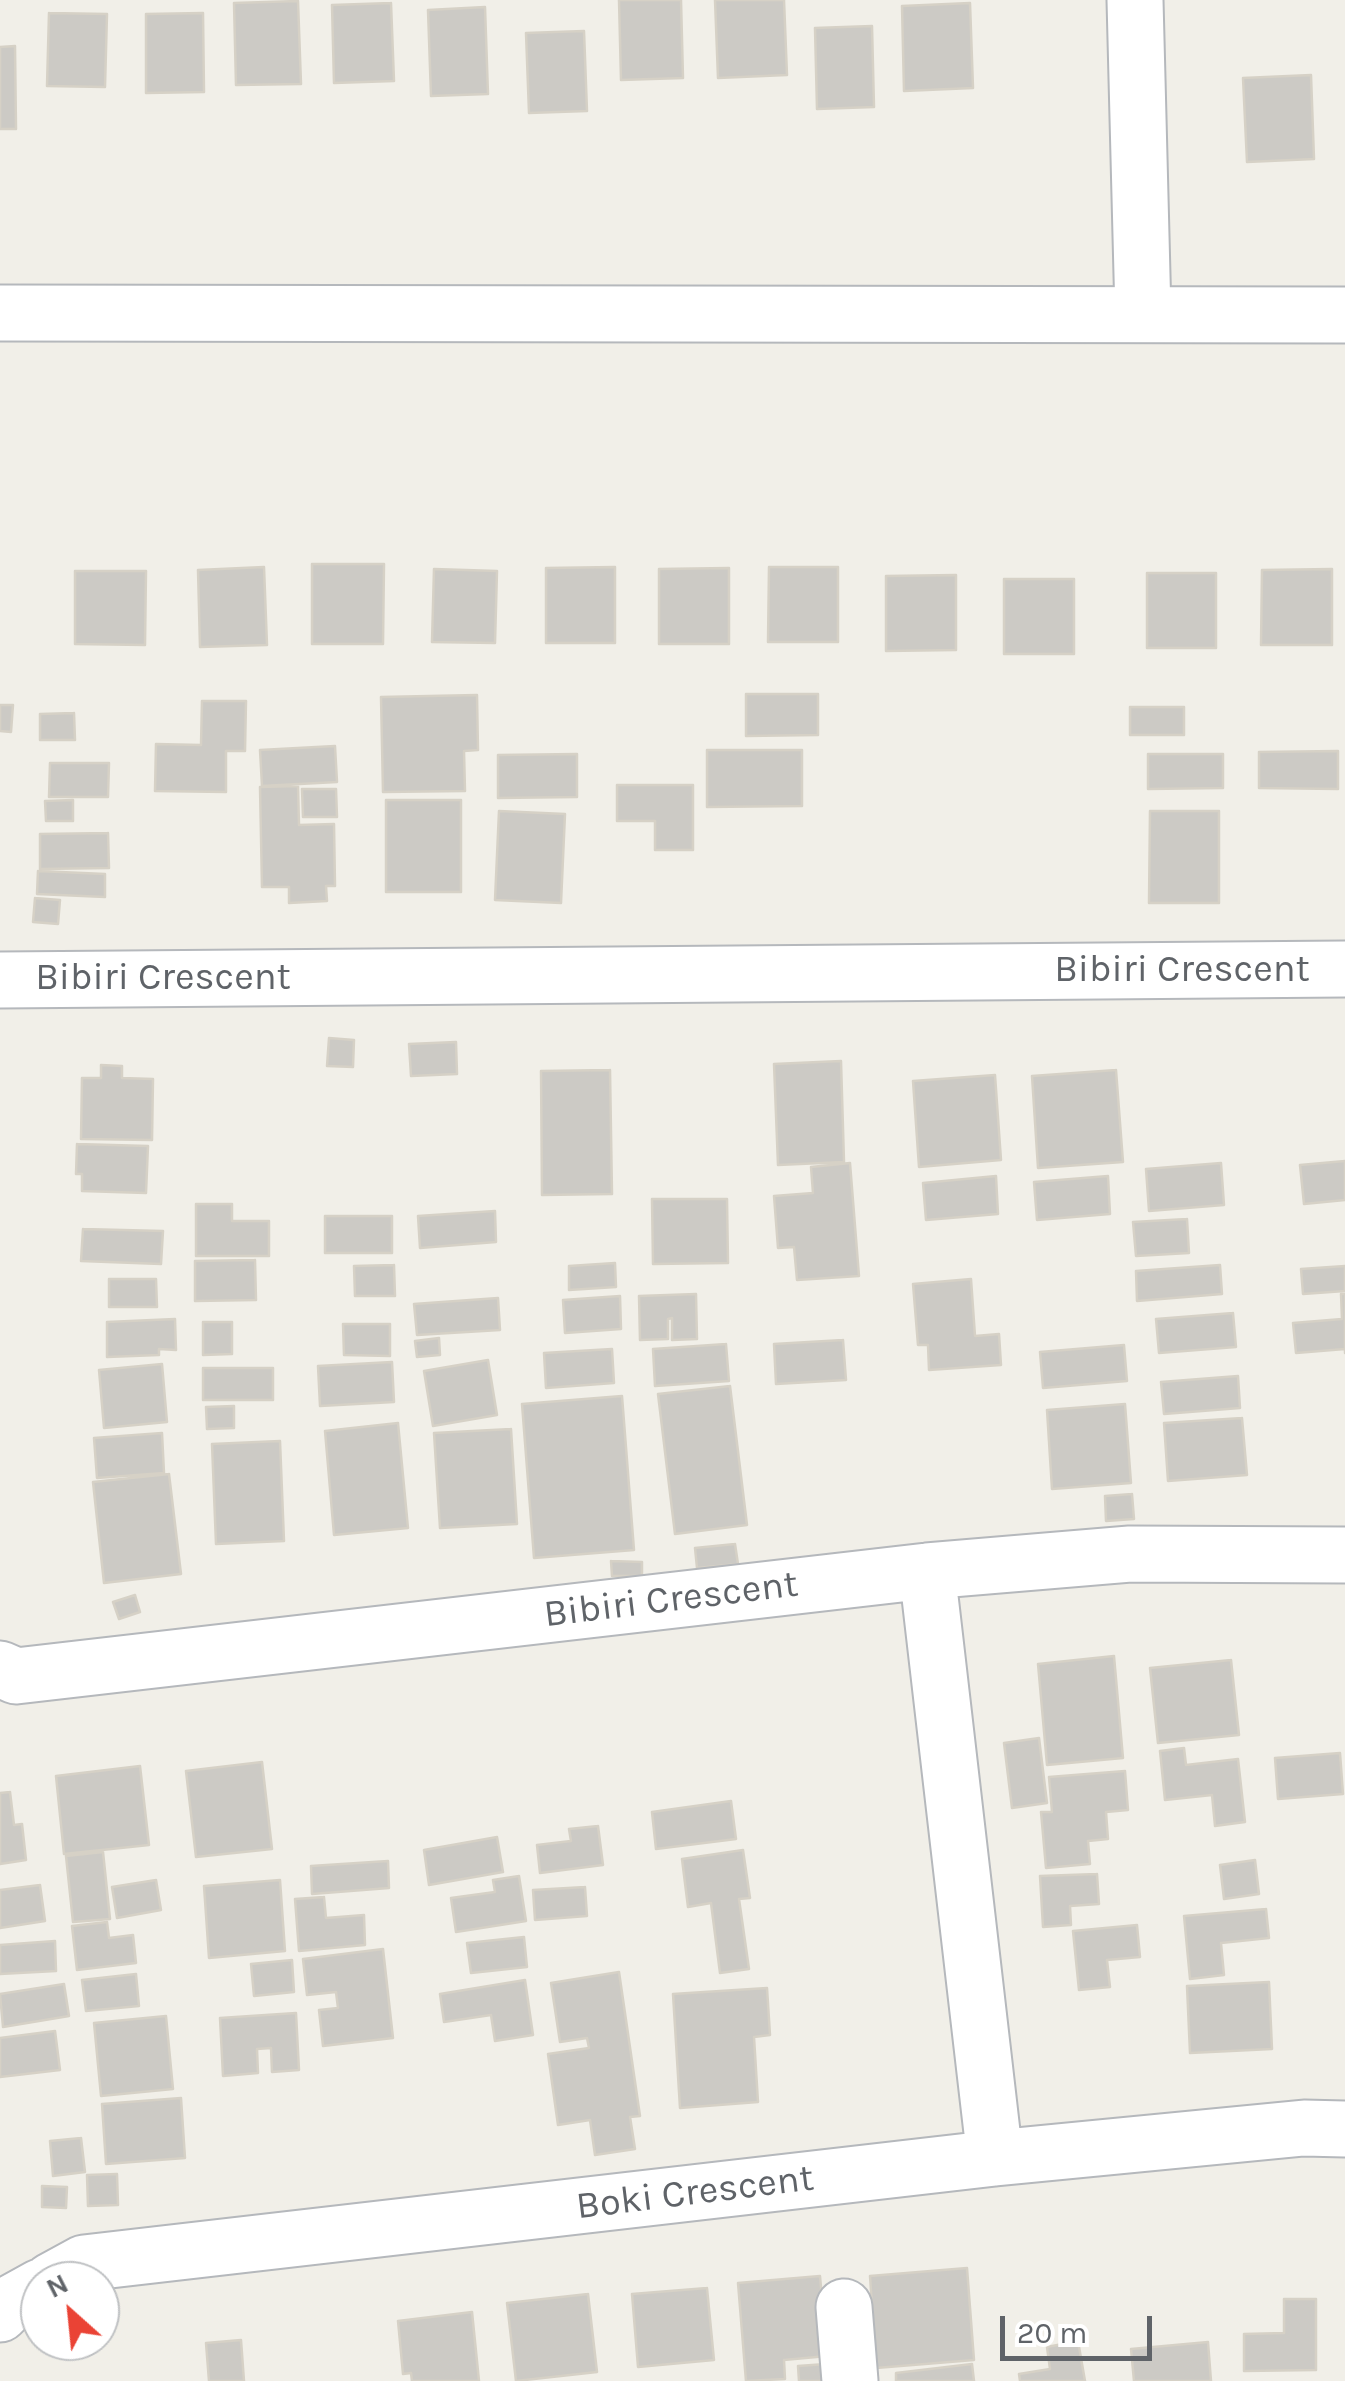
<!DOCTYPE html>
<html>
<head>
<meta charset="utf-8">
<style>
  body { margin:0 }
  #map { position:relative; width:1345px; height:2381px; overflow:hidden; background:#f1efe8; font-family:Karla,sans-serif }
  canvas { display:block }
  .north { position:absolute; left:20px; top:2261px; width:100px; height:100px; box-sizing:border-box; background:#fff; border:2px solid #bfc1c3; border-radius:50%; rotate:333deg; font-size:28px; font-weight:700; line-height:40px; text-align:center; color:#5f6368 }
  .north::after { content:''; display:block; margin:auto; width:35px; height:45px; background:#ea4335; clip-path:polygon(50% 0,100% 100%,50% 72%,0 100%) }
  .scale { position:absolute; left:1000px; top:2316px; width:152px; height:45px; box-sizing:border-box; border:5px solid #5f6368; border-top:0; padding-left:12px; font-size:30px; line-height:35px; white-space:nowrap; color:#5f6368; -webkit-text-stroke:8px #fff; paint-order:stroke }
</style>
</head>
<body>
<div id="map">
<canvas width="1345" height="2381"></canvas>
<div class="north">N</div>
<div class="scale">20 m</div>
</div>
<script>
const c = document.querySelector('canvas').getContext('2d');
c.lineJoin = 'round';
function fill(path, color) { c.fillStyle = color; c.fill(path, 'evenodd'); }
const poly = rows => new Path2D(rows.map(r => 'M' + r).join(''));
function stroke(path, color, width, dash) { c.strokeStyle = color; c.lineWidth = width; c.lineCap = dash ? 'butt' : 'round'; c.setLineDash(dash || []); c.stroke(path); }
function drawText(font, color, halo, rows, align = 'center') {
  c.font = font + ' Karla,sans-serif'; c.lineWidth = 8; c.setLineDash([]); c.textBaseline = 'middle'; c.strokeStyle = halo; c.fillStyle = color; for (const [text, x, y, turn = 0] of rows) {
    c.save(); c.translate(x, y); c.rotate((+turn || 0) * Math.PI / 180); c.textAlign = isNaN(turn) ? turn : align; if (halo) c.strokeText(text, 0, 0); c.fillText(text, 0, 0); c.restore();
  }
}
const building = poly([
  [619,0,681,0,683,78,621,80,619,0],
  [715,0,784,0,787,75,718,78,715,0],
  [298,1,301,84,236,85,234,3,298,1],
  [391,3,394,81,334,83,332,5,391,3],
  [970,3,973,88,904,91,902,6,970,3],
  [485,7,488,94,431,96,428,10,485,7],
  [49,13,107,14,105,87,47,86,49,13],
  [203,13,204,92,146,93,146,14,203,13],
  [872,26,874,107,817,109,815,28,872,26],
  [584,31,587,111,529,113,526,33,584,31],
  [15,46,16,129,0,129,0,47,15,46],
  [1311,75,1314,159,1247,162,1243,78,1311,75],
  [312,564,384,564,383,644,312,644,312,564],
  [264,567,267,645,200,647,198,570,264,567],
  [615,567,615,643,546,643,546,568,615,567],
  [769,567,838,567,838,642,768,642,769,567],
  [729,568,729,644,659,644,659,569,729,568],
  [434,569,497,571,495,643,432,642,434,569],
  [1332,569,1332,645,1261,645,1262,570,1332,569],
  [75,571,146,571,145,645,75,644,75,571],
  [1147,573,1216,573,1216,648,1147,648,1147,573],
  [956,575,956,650,886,651,886,576,956,575],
  [1004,579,1074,579,1074,654,1004,654,1004,579],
  [746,694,818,694,818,735,746,736,746,694],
  [477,695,478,750,464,751,465,791,383,792,381,697,477,695],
  [202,701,246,701,245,751,226,751,226,792,155,791,156,744,201,745,202,701],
  [0,705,13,705,11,732,0,731,0,705],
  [1130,707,1184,707,1184,735,1130,735,1130,707],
  [74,713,75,740,40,740,40,714,74,713],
  [335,746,337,782,262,786,260,750,335,746],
  [707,750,802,750,802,806,707,807,707,750],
  [1338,751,1338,789,1259,788,1259,752,1338,751],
  [577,754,577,797,498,798,498,755,577,754],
  [1148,754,1223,754,1223,788,1148,789,1148,754],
  [50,763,109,763,108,797,49,797,50,763],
  [617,785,693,785,693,850,655,850,655,821,617,821,617,785],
  [298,786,299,825,334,824,335,886,326,886,327,901,289,903,289,887,262,887,260,787,298,786],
  [302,789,336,789,337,817,303,817,302,789],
  [73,800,73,821,46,821,45,801,73,800],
  [386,800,461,800,461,892,386,892,386,800],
  [499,811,565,814,561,903,495,900,499,811],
  [1150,811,1219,811,1219,903,1149,903,1150,811],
  [108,833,109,868,40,869,40,834,108,833],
  [38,871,105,874,105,897,37,894,38,871],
  [35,898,60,900,58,924,33,922,35,898],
  [329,1038,354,1040,353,1067,327,1066,329,1038],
  [456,1042,457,1074,411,1076,409,1044,456,1042],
  [841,1061,844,1162,778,1165,774,1064,841,1061],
  [101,1065,122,1066,122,1078,153,1079,152,1140,81,1139,82,1078,101,1078,101,1065],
  [610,1070,612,1194,542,1195,541,1071,610,1070],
  [1116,1070,1123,1162,1038,1168,1032,1076,1116,1070],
  [995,1075,1001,1160,919,1167,913,1081,995,1075],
  [77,1144,148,1146,146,1193,82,1191,82,1174,76,1174,77,1144],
  [1345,1161,1345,1200,1304,1204,1300,1165,1345,1161],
  [850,1163,859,1276,797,1280,794,1247,778,1248,774,1196,813,1193,811,1167,850,1163],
  [1221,1163,1224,1205,1149,1211,1146,1169,1221,1163],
  [996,1176,998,1214,926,1220,923,1183,996,1176],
  [1108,1176,1110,1214,1037,1220,1034,1182,1108,1176],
  [652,1199,727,1199,728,1263,653,1264,652,1199],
  [196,1204,232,1204,232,1221,269,1221,269,1256,196,1256,196,1204],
  [495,1211,496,1242,420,1248,418,1216,495,1211],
  [325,1216,392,1216,392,1253,325,1253,325,1216],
  [1187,1219,1189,1253,1136,1256,1133,1222,1187,1219],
  [83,1229,163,1231,161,1264,81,1261,83,1229],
  [255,1260,256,1300,195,1301,195,1261,255,1260],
  [615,1263,616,1287,569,1290,569,1266,615,1263],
  [394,1265,395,1296,355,1296,354,1266,394,1265],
  [1220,1265,1222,1294,1137,1301,1136,1271,1220,1265],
  [1345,1266,1345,1291,1303,1294,1301,1269,1345,1266],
  [109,1279,156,1279,157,1307,109,1307,109,1279],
  [971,1279,975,1336,999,1334,1001,1365,929,1370,928,1345,918,1345,913,1284,971,1279],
  [696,1294,697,1339,672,1340,672,1318,668,1319,668,1339,640,1340,639,1296,696,1294],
  [1341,1294,1345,1294,1345,1353,1345,1349,1296,1353,1293,1323,1342,1319,1341,1294],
  [620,1296,621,1329,565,1333,563,1300,620,1296],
  [498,1298,500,1330,417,1335,414,1304,498,1298],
  [1233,1313,1236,1347,1159,1353,1156,1319,1233,1313],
  [175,1319,176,1350,159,1349,159,1355,107,1357,107,1322,175,1319],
  [203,1322,232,1322,232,1354,203,1355,203,1322],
  [343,1324,390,1324,390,1356,344,1355,343,1324],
  [439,1338,440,1355,417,1357,415,1341,439,1338],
  [843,1340,846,1380,776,1384,774,1344,843,1340],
  [726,1344,729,1381,655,1386,653,1349,726,1344],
  [1124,1345,1127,1381,1043,1388,1040,1352,1124,1345],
  [612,1349,614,1383,546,1388,544,1353,612,1349],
  [488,1360,497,1415,433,1426,424,1371,488,1360],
  [392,1362,394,1402,320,1406,318,1366,392,1362],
  [162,1364,167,1422,104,1428,99,1370,162,1364],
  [203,1368,273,1368,273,1400,203,1400,203,1368],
  [1238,1376,1240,1408,1164,1414,1161,1382,1238,1376],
  [730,1386,747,1525,675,1534,658,1394,730,1386],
  [622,1396,634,1550,534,1558,522,1404,622,1396],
  [1125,1404,1131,1483,1052,1489,1047,1410,1125,1404],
  [234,1406,234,1428,207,1429,206,1407,234,1406],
  [1242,1418,1247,1475,1168,1481,1164,1423,1242,1418],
  [398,1423,408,1528,334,1535,325,1431,398,1423],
  [511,1429,517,1524,440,1528,434,1433,511,1429],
  [162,1433,164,1473,97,1478,94,1438,162,1433],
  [280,1441,284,1541,216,1544,212,1444,280,1441],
  [169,1474,181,1574,104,1583,93,1482,169,1474],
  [1132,1494,1134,1519,1106,1521,1105,1496,1132,1494],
  [735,1544,738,1564,697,1568,695,1548,735,1544],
  [611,1561,642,1562,642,1576,612,1576,611,1561],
  [135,1595,140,1612,119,1619,113,1602,135,1595],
  [1114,1656,1123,1758,1047,1765,1038,1664,1114,1656],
  [1231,1660,1239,1735,1158,1743,1150,1668,1231,1660],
  [1039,1738,1047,1803,1012,1808,1004,1743,1039,1738],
  [1184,1748,1186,1765,1238,1759,1245,1822,1215,1826,1212,1795,1165,1800,1160,1751,1184,1748],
  [1340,1753,1343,1794,1278,1799,1275,1758,1340,1753],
  [262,1762,272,1849,196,1857,186,1771,262,1762],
  [140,1766,149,1845,64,1854,56,1776,140,1766],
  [1125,1771,1128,1810,1106,1812,1108,1839,1088,1841,1090,1864,1046,1868,1041,1812,1052,1812,1049,1777,1125,1771],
  [10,1792,14,1825,22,1824,26,1860,0,1864,0,1793,10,1792],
  [731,1801,736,1839,656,1849,652,1812,731,1801],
  [598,1826,603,1865,540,1873,537,1845,571,1841,569,1829,598,1826],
  [497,1837,503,1872,429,1885,424,1850,497,1837],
  [743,1850,750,1898,739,1899,749,1969,720,1973,711,1903,688,1907,682,1859,743,1850],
  [103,1852,110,1919,73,1922,66,1856,103,1852],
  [1255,1860,1259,1894,1224,1899,1220,1865,1255,1860],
  [388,1861,389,1888,312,1894,311,1866,388,1861],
  [1097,1874,1099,1904,1070,1906,1071,1925,1043,1927,1040,1876,1097,1874],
  [519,1876,526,1921,456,1932,451,1898,495,1892,493,1880,519,1876],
  [156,1880,161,1910,117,1918,112,1887,156,1880],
  [280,1880,285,1951,209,1958,204,1886,280,1880],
  [40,1885,45,1921,0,1928,0,1890,40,1885],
  [585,1887,587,1916,535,1920,533,1890,585,1887],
  [324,1897,326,1918,364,1915,365,1945,299,1951,295,1899,324,1897],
  [1266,1909,1269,1938,1221,1943,1224,1975,1190,1979,1184,1916,1266,1909],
  [107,1922,109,1938,133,1935,136,1963,77,1970,72,1926,107,1922],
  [1137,1925,1140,1957,1107,1960,1110,1987,1079,1990,1073,1931,1137,1925],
  [524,1937,527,1967,471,1973,467,1943,524,1937],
  [55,1941,56,1971,0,1974,0,1945,55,1941],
  [383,1949,393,2038,323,2046,319,2010,338,2008,336,1992,307,1995,303,1959,383,1949],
  [292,1960,294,1992,254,1996,251,1964,292,1960],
  [619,1972,640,2116,630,2117,635,2149,595,2155,590,2120,558,2125,548,2054,589,2048,587,2038,560,2042,551,1983,619,1972],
  [136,1974,139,2006,86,2011,82,1980,136,1974],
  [525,1980,533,2035,495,2041,491,2015,444,2022,440,1994,525,1980],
  [1269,1982,1272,2049,1190,2053,1187,1986,1269,1982],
  [64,1984,69,2016,3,2027,0,1994,64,1984],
  [767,1988,770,2035,754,2037,758,2102,680,2108,673,1994,767,1988],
  [296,2013,299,2070,272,2072,271,2048,257,2049,258,2073,223,2076,220,2018,296,2013],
  [166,2016,173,2089,101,2096,94,2023,166,2016],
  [55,2031,60,2070,0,2077,0,2038,55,2031],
  [181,2098,185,2158,106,2164,102,2104,181,2098],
  [81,2138,85,2172,53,2176,50,2141,81,2138],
  [117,2174,118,2205,88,2206,87,2175,117,2174],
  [42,2186,67,2187,66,2208,42,2207,42,2186],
  [967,2268,974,2360,876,2368,870,2276,967,2268],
  [820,2276,827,2356,784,2360,785,2379,746,2381,738,2283,820,2276],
  [707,2288,714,2360,638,2367,632,2294,707,2288],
  [588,2294,597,2372,516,2381,507,2303,588,2294],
  [1284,2299,1316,2299,1316,2370,1244,2371,1244,2334,1284,2333,1284,2299],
  [472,2312,479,2381,412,2381,411,2373,403,2374,398,2321,472,2312],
  [241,2340,244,2381,209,2381,206,2343,241,2340],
  [1078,2341,1085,2381,1020,2381,1019,2374,1050,2369,1047,2347,1078,2341],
  [1208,2342,1211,2381,1134,2381,1131,2349,1208,2342],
  [826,2364,827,2381,799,2381,798,2366,826,2364],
  [972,2364,974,2381,896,2381,896,2373,972,2364]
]);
fill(building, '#cccac5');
stroke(building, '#d6d1c6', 2.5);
const minor = poly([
  [1135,0,1143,314],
  [0,980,1345,969],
  [927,1571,995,2158],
  [0,1669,16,1676,927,1571,1130,1554,1345,1555],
  [51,2281,84,2263,995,2158,1304,2128,1345,2129],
  [844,2307,850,2381],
  [0,2314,11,2303,40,2287]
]);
const tertiary = poly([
  [0,313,1345,315]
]);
stroke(minor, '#b5b8bc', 59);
stroke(tertiary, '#b5b8bc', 59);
stroke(minor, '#fff', 55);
stroke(tertiary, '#fff', 55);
drawText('38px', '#5f6368', '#fff', [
  ["Bibiri Crescent",1182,970],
  ["Bibiri Crescent",163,978],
  ["Bibiri Crescent",671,1600,-7],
  ["Boki Crescent",695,2193,-7]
]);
</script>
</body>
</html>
